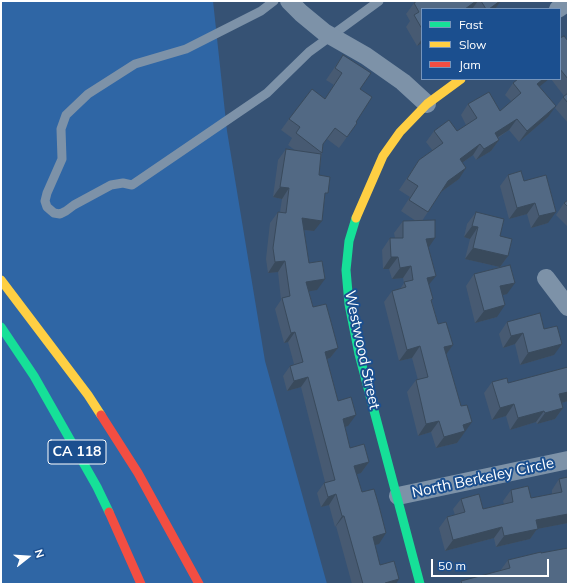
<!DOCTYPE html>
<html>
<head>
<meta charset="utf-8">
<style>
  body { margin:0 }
  #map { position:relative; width:569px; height:585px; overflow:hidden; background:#365274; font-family:Mulish,sans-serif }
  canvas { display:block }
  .frame { position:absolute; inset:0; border:2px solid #fff; pointer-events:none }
  .legend { position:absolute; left:421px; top:8px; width:140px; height:72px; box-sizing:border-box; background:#1b4f8f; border:1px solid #7695bc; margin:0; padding:5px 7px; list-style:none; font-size:12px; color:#fff }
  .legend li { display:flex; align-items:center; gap:8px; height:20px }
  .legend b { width:20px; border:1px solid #7695bc }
  .north { position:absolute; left:8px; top:537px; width:40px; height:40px; -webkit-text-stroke:3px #1b4f8f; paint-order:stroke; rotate:73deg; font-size:11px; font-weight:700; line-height:16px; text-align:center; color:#fff }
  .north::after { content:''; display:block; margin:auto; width:14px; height:18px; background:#fff; clip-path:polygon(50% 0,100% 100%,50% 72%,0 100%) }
  .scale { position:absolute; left:431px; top:559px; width:118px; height:18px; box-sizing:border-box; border:2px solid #fff; border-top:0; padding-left:5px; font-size:12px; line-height:14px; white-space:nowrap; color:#fff; -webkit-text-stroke:3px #1b4f8f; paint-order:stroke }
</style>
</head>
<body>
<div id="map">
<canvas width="569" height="585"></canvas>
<div class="frame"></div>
<ul class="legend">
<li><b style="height:5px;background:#16e098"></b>Fast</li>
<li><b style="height:5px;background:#ffcf43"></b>Slow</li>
<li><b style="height:5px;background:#f24e42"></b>Jam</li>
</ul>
<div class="north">N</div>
<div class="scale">50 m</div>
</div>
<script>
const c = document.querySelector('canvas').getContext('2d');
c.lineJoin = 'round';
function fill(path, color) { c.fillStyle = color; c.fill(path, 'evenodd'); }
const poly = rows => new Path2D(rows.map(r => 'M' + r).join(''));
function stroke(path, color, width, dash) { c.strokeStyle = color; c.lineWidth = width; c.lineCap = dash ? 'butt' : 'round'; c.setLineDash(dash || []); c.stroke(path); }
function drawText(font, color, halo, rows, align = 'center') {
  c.font = font + ' Mulish,sans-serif'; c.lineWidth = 4; c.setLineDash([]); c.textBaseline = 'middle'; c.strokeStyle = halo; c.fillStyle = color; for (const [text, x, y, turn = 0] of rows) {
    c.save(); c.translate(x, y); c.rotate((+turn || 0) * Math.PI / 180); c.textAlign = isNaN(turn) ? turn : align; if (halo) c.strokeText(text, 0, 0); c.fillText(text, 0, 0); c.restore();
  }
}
fill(poly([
  [1,1,213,1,227,131,265,361,327,584,1,584]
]), '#2f66a5');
stroke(poly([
  [274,1,261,11,186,49,135,64,88,94,66,115,61,129,62,159,47,193,45,201,47,207,54,213,60,214,66,211,74,205,111,185,123,183,132,185,267,93,309,52,379,1]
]), '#7d92a8', 9);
stroke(poly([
  [289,1,301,13,324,32,366,56,403,82,427,104],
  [558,9,568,2],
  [546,278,568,307],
  [398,496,568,460]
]), '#7d92a8', 18);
stroke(poly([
  [356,218,349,241,346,270,349,304,359,354,420,584],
  [1,327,34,376,97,487,109,512]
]), '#16e098', 9);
stroke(poly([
  [356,218,383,156,400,132,427,104,461,79],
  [1,280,88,395,101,415]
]), '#ffcf43', 9);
stroke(poly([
  [101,415,138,473,199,584],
  [109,512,141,584]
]), '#f24e42', 9);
fill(poly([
  [417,1,501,1,495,9,422,9,422,43,417,46,406,27,410,21,406,14,414,3],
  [560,38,568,41,568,123,555,108,564,96,551,79,560,79],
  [343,55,360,89,356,122,357,123,339,148,327,139,323,144,319,175,325,198,314,231,304,230,309,263,317,290,309,291,313,307,338,348,330,358,327,359,338,401,348,426,345,427,350,448,369,462,361,473,356,474,362,492,379,544,375,545,380,565,396,584,352,584,336,526,335,527,329,505,321,507,317,493,324,483,325,482,301,387,287,391,283,376,290,366,294,364,288,342,284,343,275,309,281,300,278,272,268,273,266,259,270,223,278,212,280,212,282,199,273,197,278,160,286,149,296,151,288,145,292,138,281,130,289,119,325,99,334,85,326,80],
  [513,83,539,87,548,117,519,142,509,130,498,138,499,140,491,151,476,160,473,155,462,163,459,179,441,192,422,221,428,248,429,285,432,301,438,324,453,345,446,354,464,434,463,434,457,443,436,448,431,432,418,436,407,392,416,380,418,380,412,358,399,361,384,302,392,291,400,289,404,283,403,278,392,279,389,269,383,269,382,250,390,238,395,238,394,233,403,221,416,221,401,211,410,197,399,190,419,160,433,151,426,142,434,131,457,131,466,125,461,115,468,104,500,111,512,102,505,95],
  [508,175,524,181,548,223,531,228,527,214,509,219,500,186],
  [568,200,568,227,556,215,564,203],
  [476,212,500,236,508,256,500,267,507,294,503,295,497,317,475,323,466,286,474,274,500,267,465,259,470,239,464,237,467,224],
  [507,322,544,329,554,355,520,365,515,344,503,348,499,334],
  [492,382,508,383,568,401,561,403,563,408,555,419,537,424,536,422,510,430,506,416,492,420,484,393],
  [559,479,568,523,537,529,530,539,496,547,494,538,445,551,439,528,447,517,455,515,453,509,461,499,483,509,504,504,503,501,511,490,531,498,552,494,552,490],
  [541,553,568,584,459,584,461,581,500,571,508,560]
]), '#475a72');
fill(poly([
  [476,1,478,1,472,9,465,9],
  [500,1,501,1,495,9,489,9],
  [422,39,422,43,417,46],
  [543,79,549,79,529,95,537,84],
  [556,106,548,117,519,142,527,131],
  [517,119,509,130,487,144,495,133],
  [499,140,491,151,476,160,484,149],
  [480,144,473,155,452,170,460,159],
  [466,168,459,179,441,192,448,181],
  [280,187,289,188,282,199,273,197],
  [535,203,527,214,509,219,517,208],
  [556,212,548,223,531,228,539,216],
  [302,218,322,221,314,231,295,229],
  [472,226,478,227,470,239,464,237],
  [435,238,427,250,426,239],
  [473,248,508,256,500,267,465,259],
  [391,257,398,257,389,269,383,269],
  [285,261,278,272,268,273,275,262],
  [411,266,403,278,392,279,400,268],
  [436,276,427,287,427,278],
  [325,279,317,290,299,293,306,282],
  [515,283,507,294,492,298,500,286],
  [505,305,497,317,475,323,484,311],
  [295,332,288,342,284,343,291,333],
  [523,333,515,344,503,348,511,336],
  [562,344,554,355,520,365,528,353],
  [453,345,445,356,444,347],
  [420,346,412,358,399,361,407,350],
  [338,348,330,358,317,362,325,352],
  [308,377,301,387,287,391,294,381],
  [568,392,568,401,551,406,559,394],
  [514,404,506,416,492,420,500,408],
  [563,408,555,419,537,424,545,413],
  [544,411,536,422,510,430,518,418],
  [356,415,348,426,335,430,343,419],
  [439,421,431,432,418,436,426,424],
  [472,422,457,443,436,448,444,437,463,425],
  [369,462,361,473,347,477,354,466],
  [336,494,329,505,321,507,328,497],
  [568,514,568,523,537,529,530,539,496,547,504,536,536,520],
  [342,516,344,516,336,526,335,527],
  [502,527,494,538,445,551,453,540],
  [386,533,379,544,365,548,373,537],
  [399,579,396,584,384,584,385,583]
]), '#394a5c');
const building = poly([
  [417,1,476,1,465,9,422,9,422,29,414,15,419,12,414,3,417,1],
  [481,1,500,1,489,9,486,9,481,1],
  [564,36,568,41,568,79,560,69,560,38,564,36],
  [343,55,371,73,360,89,372,97,356,122,357,123,347,137,335,128,323,144,322,153,296,133,300,127,289,119,312,89,325,99,342,73,335,68,343,55],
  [518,79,543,79,537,84,556,106,527,131,517,119,495,133,499,140,484,149,480,144,460,159,466,168,448,181,428,212,409,200,418,186,407,179,419,160,443,143,434,131,449,120,457,131,477,118,468,104,489,92,500,111,521,93,513,83,518,79],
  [568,93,568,103,563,97,568,93],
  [286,149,321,154,319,175,330,177,328,193,325,193,322,221,302,218,309,263,322,261,325,279,306,282,313,307,326,304,331,322,338,348,325,352,338,401,351,397,356,415,343,419,350,448,364,444,369,462,354,466,362,492,374,489,379,506,386,533,373,537,380,565,394,561,399,579,385,583,385,584,363,584,344,516,342,516,336,494,328,497,324,483,335,480,308,377,294,381,290,366,303,362,295,332,291,333,282,298,290,296,285,261,275,262,273,248,278,212,286,213,289,188,280,187,286,149],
  [521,171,524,181,546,175,556,212,539,216,535,203,517,208,508,175,521,171],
  [568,200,568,207,564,203,568,200],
  [476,212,504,219,500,236,512,239,508,256,473,248,478,227,472,226,476,212],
  [435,220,435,238,426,239,436,276,427,278,433,299,431,300,438,324,446,322,453,345,444,347,461,406,467,405,472,422,463,425,465,431,444,437,439,421,426,424,416,380,428,377,420,346,407,350,392,291,406,287,404,282,413,280,411,266,400,268,398,257,391,257,390,238,403,238,403,221,435,220],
  [510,265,515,283,500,286,505,305,484,311,474,274,510,265],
  [540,313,544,329,557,326,562,344,528,353,523,333,511,336,507,322,540,313],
  [568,367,568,392,559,394,563,408,545,413,544,411,518,418,514,404,500,408,492,382,507,378,508,383,568,367],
  [568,477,568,514,536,520,538,529,504,536,502,527,453,540,447,517,465,512,461,499,479,494,483,509,513,502,511,490,528,486,531,498,562,492,559,479,568,477],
  [568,548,568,584,462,584,461,581,510,568,508,560,541,552,541,553,568,548]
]);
fill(building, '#526984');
stroke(building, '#394a5c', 1);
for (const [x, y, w] of [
  [77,452,58]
]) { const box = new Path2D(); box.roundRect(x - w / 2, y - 12, w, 24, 3); c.fillStyle = '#1b4f8f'; c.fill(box); stroke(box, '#fff', 1); }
drawText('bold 14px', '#fff', null, [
  ["CA 118",77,452]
]);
drawText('15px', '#fff', '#1b4f8f', [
  ["Westwood Street",362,350,78],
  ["North Berkeley Circle",483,478,-12]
]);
</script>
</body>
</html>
